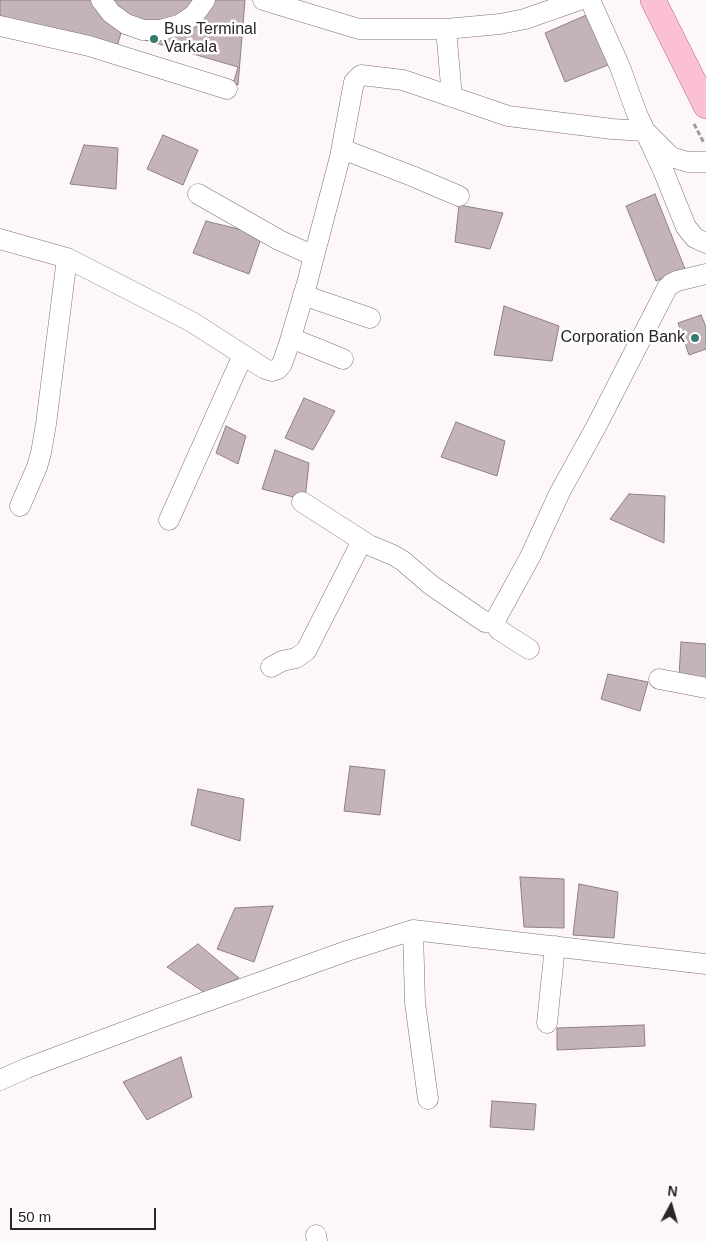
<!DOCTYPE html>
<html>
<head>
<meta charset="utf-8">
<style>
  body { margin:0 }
  #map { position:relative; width:706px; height:1241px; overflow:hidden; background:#fef7f9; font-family:Arial,sans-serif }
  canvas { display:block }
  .north { position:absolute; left:646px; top:1181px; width:50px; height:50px; -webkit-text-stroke:4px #fff; paint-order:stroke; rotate:6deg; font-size:14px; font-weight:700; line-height:20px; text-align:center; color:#2a2526 }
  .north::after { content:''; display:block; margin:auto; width:18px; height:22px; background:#2a2526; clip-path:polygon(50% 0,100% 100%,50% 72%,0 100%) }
  .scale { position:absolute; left:10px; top:1208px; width:146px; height:22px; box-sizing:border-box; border:2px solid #2a2526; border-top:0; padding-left:6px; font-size:15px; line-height:18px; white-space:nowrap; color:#2a2526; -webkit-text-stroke:4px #fff; paint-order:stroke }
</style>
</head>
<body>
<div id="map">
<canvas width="706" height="1241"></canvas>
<div class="north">N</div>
<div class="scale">50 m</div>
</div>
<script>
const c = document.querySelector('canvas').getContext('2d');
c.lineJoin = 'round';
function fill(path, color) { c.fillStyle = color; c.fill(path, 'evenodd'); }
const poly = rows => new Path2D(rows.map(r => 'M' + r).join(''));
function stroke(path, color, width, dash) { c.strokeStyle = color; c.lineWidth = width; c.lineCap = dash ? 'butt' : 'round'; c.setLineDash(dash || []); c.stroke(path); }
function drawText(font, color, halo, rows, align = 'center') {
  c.font = font + ' Arial,sans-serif'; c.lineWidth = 5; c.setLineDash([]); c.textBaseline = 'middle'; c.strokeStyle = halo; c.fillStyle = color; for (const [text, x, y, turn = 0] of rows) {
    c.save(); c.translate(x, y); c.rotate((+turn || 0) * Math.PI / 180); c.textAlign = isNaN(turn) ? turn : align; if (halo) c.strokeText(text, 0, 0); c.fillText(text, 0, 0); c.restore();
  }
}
const building = poly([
  [0,0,245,0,238,85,104,47,0,24,0,0],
  [591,13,613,63,565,82,545,33,591,13],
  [121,33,238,67,234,81,117,47,121,33],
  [163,135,198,150,183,185,147,169,163,135],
  [84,145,118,148,116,189,70,184,84,145],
  [655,194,685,269,656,281,626,206,655,194],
  [459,205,503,213,490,249,455,242,459,205],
  [206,221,262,235,249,274,193,253,206,221],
  [504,306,559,326,552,361,494,355,504,306],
  [701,315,706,327,706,349,689,355,678,323,701,315],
  [304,398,335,411,313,450,285,438,304,398],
  [456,422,505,441,497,476,441,457,456,422],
  [226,426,246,436,238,464,216,453,226,426],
  [275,450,309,463,305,500,262,489,275,450],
  [629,494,665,496,664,543,610,519,629,494],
  [681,642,706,644,706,680,679,676,681,642],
  [608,674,648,682,640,711,601,699,608,674],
  [350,766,385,770,380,815,344,811,350,766],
  [198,789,244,799,240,841,191,825,198,789],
  [520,877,564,879,564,928,524,927,520,877],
  [579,884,618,892,614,938,573,935,579,884],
  [273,906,254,962,217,949,235,908,273,906],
  [198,944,239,978,205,993,167,967,198,944],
  [644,1025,645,1046,557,1050,557,1028,644,1025],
  [181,1057,192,1097,147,1120,123,1082,181,1057],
  [492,1101,536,1104,534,1130,490,1127,492,1101]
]);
fill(building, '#c4b4b8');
stroke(building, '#8e8084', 1);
const minor = poly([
  [101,0,111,13,126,24,143,30,161,30,179,25,194,15,205,0],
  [263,0,359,29,446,29,500,24,525,19,579,0],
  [590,0,620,67,637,114,663,170,686,227,695,238,706,243],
  [0,26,89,46,227,89],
  [446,29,452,97],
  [342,149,412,176,459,196],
  [198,194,279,240,314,256],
  [0,239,67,258,192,322,265,369,272,371,278,369,282,364,289,344,307,283,340,157,354,82,361,75,403,80,508,116,612,129,645,131,671,157,688,162,706,162],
  [303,295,370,318],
  [291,338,343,359],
  [302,502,369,545,393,555,403,561,431,585,485,622,494,621,497,617,530,557,560,492,597,425,667,288,671,284,677,281,706,274],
  [20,506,37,467,41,453,46,424,67,258],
  [169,520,243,355],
  [493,621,499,630,529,649],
  [271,667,282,661,296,658,306,651,362,541],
  [659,679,706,688],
  [413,930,415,1003,428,1099],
  [547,1023,555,946],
  [0,1080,27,1068,166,1016,347,951,413,930,706,964],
  [316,1235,317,1241]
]);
const major = poly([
  [653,0,706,106]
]);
stroke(minor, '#7e7073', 21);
stroke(major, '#b16e84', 26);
stroke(poly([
  [694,124,704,143]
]), '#a19b9d', 3, [5, 2.5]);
stroke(minor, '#fff', 20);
stroke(major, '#fbc0d3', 25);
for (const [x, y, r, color] of [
  [154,39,5,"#377b6f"],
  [695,338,5,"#377b6f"]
]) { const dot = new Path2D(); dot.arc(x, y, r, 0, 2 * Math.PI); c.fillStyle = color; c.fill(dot); stroke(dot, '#fff', 2); }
drawText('16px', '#2a2526', '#fff', [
  ["Bus Terminal",164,30],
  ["Varkala",164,48],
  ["Corporation Bank",685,338,"right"]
], 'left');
</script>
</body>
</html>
